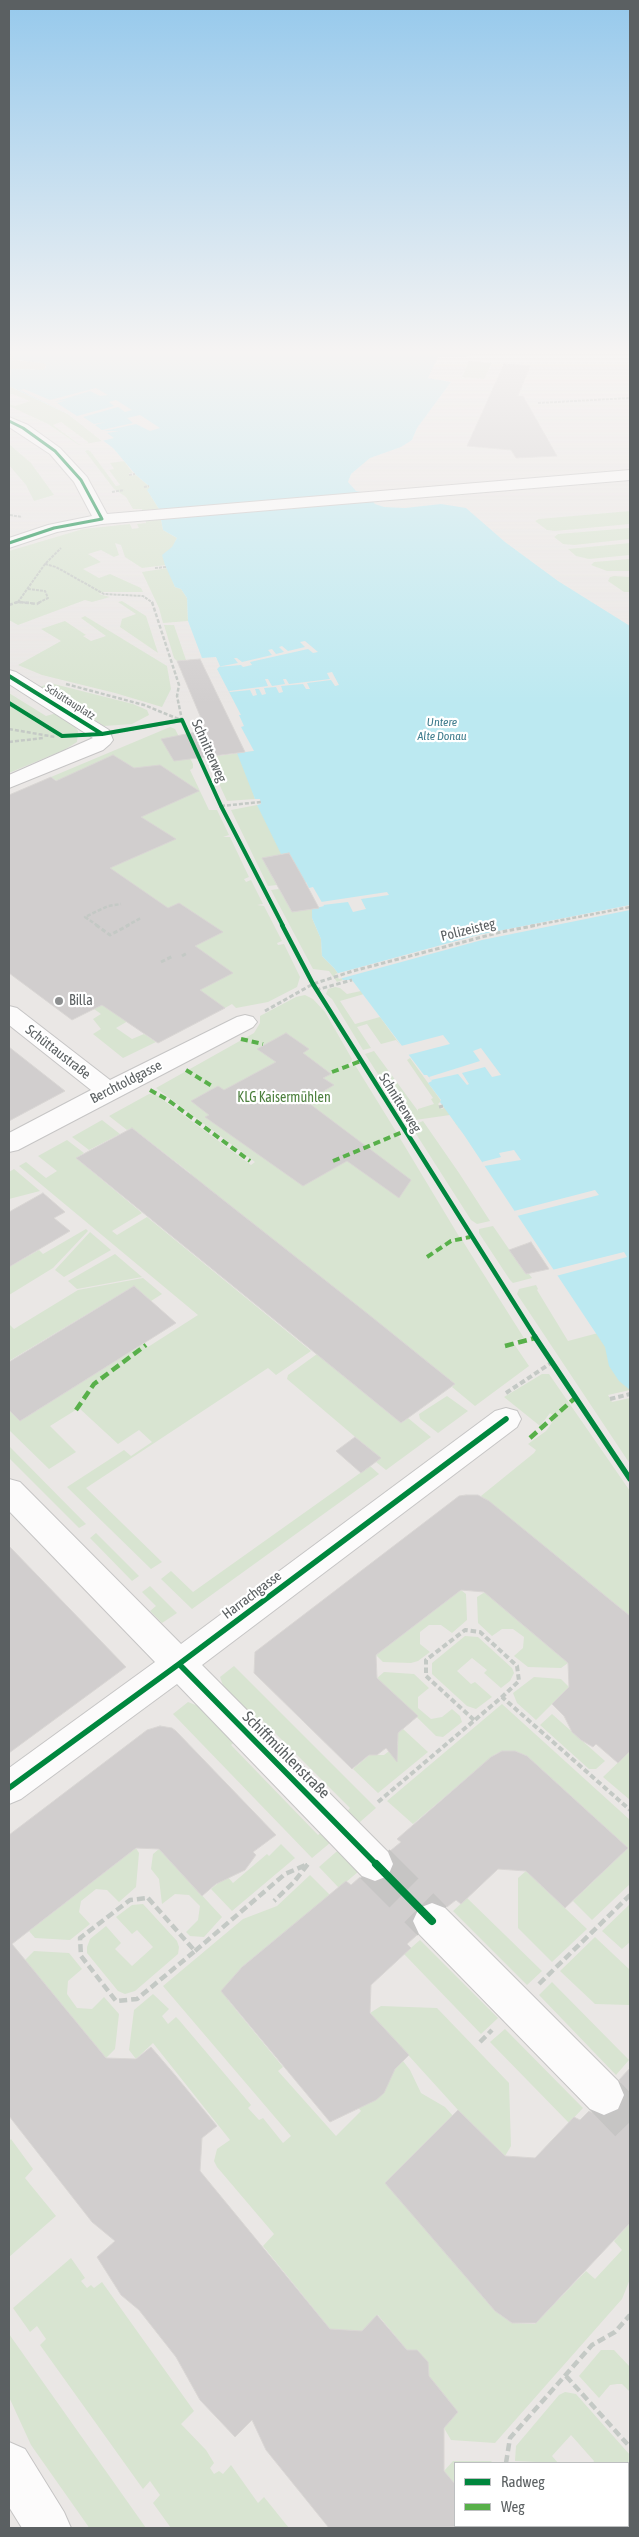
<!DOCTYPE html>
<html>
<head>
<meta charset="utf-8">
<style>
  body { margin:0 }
  #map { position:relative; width:639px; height:2537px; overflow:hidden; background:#eae7e5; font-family:"Asap Condensed",sans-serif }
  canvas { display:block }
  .frame { position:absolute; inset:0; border:10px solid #5b6062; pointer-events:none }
  .legend { position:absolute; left:454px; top:2462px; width:175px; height:65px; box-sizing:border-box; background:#fff; border:1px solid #bdbfc0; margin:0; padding:6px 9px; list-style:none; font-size:15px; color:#5b6062 }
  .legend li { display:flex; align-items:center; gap:10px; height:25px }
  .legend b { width:25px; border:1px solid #bdbfc0 }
</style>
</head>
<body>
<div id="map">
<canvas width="639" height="2537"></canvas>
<div class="frame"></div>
<ul class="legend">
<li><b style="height:6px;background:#00873e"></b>Radweg</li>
<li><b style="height:6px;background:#58b04a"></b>Weg</li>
</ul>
</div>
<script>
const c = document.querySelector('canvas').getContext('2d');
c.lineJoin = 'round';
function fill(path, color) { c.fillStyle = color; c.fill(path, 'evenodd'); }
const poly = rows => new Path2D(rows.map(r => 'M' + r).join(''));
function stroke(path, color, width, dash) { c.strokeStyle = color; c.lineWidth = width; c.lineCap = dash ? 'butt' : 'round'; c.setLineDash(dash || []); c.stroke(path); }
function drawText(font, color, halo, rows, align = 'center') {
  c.font = font + ' "Asap Condensed",sans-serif'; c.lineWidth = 4.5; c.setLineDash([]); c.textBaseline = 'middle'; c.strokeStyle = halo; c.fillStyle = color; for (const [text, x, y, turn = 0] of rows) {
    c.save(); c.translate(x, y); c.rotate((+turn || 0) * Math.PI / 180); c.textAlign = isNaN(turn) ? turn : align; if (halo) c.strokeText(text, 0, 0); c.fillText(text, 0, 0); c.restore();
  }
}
fill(poly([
  [9,350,17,351,19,361,47,363,44,370,11,369,9,373],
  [469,361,492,363,484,379,462,377],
  [9,386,68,414,102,441,79,445,48,424,9,406,9,404,15,406,30,401,12,394,9,395],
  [61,422,88,442,88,443,80,445,53,425],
  [9,444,31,463,54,495,34,501,26,485,9,465],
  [88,450,91,452,116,486,120,485,109,470,114,469,110,463,124,461,133,473,129,473,130,476,136,475,150,487,148,491,159,509,163,530,177,538,166,565,142,568,125,557,121,545,115,543,119,555,114,557,101,550,88,554,101,562,83,569,99,578,110,574,141,588,143,592,103,592,99,594,110,597,92,602,85,600,18,625,9,620,9,551,83,529,130,524,132,529,139,528,137,524,146,523,142,509,133,509,126,497,114,489,85,451],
  [630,511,630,524,555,531,547,530,535,521,539,519],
  [630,528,630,539,574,545,563,544,554,537,558,534],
  [630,543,630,555,589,559,576,556,568,549],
  [630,559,630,571,607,571,591,565,594,562],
  [168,568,175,587,181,589,187,598,188,621,163,623,159,608,142,572],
  [614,576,630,577,630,592,624,592,608,581,610,577],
  [122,601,146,616,158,653,120,627,122,619,136,614,118,602],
  [85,616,167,666,171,689,162,707,115,693,42,675,18,665,61,641,41,629,65,621,86,635,83,636,91,641,106,636,81,618],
  [164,625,174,625,186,660,177,661,174,658],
  [50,683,133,704,147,710,149,715,132,724,104,726,40,687],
  [9,693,46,716,57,713,73,724,78,731,77,742,64,750,9,773],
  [170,727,175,729,193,764,193,768,190,770,209,810,217,810,229,835,223,837,230,837,249,877,244,879,246,882,251,880,263,904,257,905,264,906,282,941,277,943,278,945,284,944,300,977,297,987,268,1002,236,1008,232,1004,225,1008,20,937,9,929,9,925,16,922,43,829,9,844,9,824,73,791,51,777],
  [208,734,218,756,255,751,248,777,255,799,227,801,197,736],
  [257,805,298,851,263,858,277,885,268,886,231,810],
  [279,889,292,912,312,909,312,918,321,939,322,956,334,968,343,980,337,982,329,971,313,969,271,890],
  [335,987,340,988,347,994,361,991,364,994,340,1001,355,1024,380,1017,401,1046,396,1040,381,1044,367,1024,357,1027,371,1048,363,1050,332,999,326,994,328,989],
  [305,995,313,999,325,1012,352,1059,351,1062,344,1066,355,1065,397,1133,391,1135,398,1135,460,1238,451,1241,462,1240,524,1338,512,1341,529,1366,475,1406,452,1387,455,1384,204,1185,192,1192,190,1173,132,1128,127,1130,109,1116,149,1094,155,1094,251,1165,255,1162,156,1088,254,1033,260,1023,260,1016,296,997],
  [120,996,140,1014,116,1028,132,1039,144,1034,156,1042,123,1058,93,1034,101,1029,93,1019,101,1014,94,1009],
  [374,1051,418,1111,418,1109,434,1104,431,1099,433,1098,407,1060,410,1058,439,1098,441,1101,438,1104,442,1109,448,1105,460,1130,450,1115,408,1121,365,1054],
  [102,1120,120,1134,89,1150,72,1137],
  [423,1121,459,1173,490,1221,477,1224,471,1220,411,1126],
  [67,1140,84,1153,76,1158,142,1213,112,1231,117,1235,147,1217,311,1351,276,1375,268,1368,86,1488,162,1562,151,1569,67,1487,124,1450,131,1456,152,1442,139,1430,118,1444,79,1408,50,1426,76,1452,49,1469,9,1430,9,1410,20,1421,144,1343,148,1347,198,1315,19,1166,26,1162,46,1178,57,1171,38,1156],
  [14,1169,40,1191,9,1199,9,1172],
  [493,1226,526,1274,529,1274,532,1278,513,1283,510,1280,479,1233,479,1229],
  [86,1229,88,1231,53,1268,9,1295,9,1267,39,1250,43,1254],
  [90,1232,111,1250,64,1277,55,1270],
  [115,1254,142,1277,77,1289,68,1281],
  [143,1278,162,1294,151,1301,134,1286,9,1361,9,1324,14,1329,78,1290],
  [536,1285,538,1289,537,1290,568,1341,598,1333,630,1371,630,1390,608,1395,612,1402,630,1398,630,1464,517,1294,519,1289],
  [317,1354,401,1423,408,1418,431,1437,386,1470,376,1462,380,1458,287,1379,288,1375],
  [542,1374,549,1374,630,1491,630,1616,481,1496,534,1453,536,1450,528,1444,546,1431,556,1417,550,1413,540,1426,504,1397],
  [447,1396,468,1411,438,1433,420,1419,419,1414],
  [9,1446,86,1524,79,1528,9,1458],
  [370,1466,379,1474,192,1609,161,1579,171,1571,193,1592],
  [96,1533,139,1576,132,1581,90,1538],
  [150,1586,177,1613,162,1623,150,1611,156,1606,142,1592],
  [461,1590,466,1594,467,1620,452,1633,441,1625,429,1625,420,1632,420,1644,430,1652,418,1661,411,1663,383,1662,376,1655],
  [485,1592,568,1663,561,1668,528,1667,514,1656,523,1648,524,1637,513,1629,502,1629,492,1636,478,1623,477,1597],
  [465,1636,478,1637,512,1668,514,1673,510,1681,501,1688,484,1673,487,1670,472,1658,457,1671,471,1684,475,1682,492,1697,476,1709,467,1706,432,1674,432,1663],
  [234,1666,376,1808,353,1828,346,1813,350,1808,262,1720,255,1725,225,1691,220,1677],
  [384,1672,414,1674,429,1688,418,1697,418,1708,431,1719,442,1717,452,1709,460,1716,462,1722,443,1737,436,1736,377,1678],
  [534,1677,561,1679,569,1687,536,1720,517,1703,513,1693],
  [188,1702,203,1708,235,1742,231,1745,318,1835,324,1830,337,1837,312,1858,173,1714],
  [502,1704,630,1820,630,1884,592,1920,573,1901,628,1848,527,1756,515,1751,502,1751,494,1755,413,1824,387,1801],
  [552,1714,605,1761,596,1769,589,1769,540,1725],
  [403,1729,428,1752,378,1793,353,1769,373,1752,377,1755,384,1755,398,1744,395,1735],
  [630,1751,630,1800,603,1777],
  [281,1844,295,1858,232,1911,211,1889,227,1876,233,1883,267,1854,269,1856],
  [344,1845,365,1866,339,1888,319,1867],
  [136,1848,139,1853,136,1887,119,1902,107,1890,96,1889,81,1901,79,1912,90,1924,70,1940,35,1938,29,1931],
  [159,1849,222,1917,204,1937,190,1936,186,1932,198,1920,200,1906,189,1895,175,1894,162,1904,159,1879,151,1869,153,1854],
  [526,1871,587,1929,552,1962,518,1928,518,1878],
  [310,1875,330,1895,242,1967,230,1981,228,2000,283,2067,278,2071,336,2136,361,2111,356,2105,403,2061,410,2070,421,2093,445,2107,453,2116,386,2183,495,2311,512,2323,535,2324,586,2271,595,2279,622,2250,614,2241,630,2223,630,2279,622,2299,495,2443,451,2440,444,2428,458,2412,378,2315,362,2331,330,2329,263,2246,274,2234,217,2167,214,2161,217,2149,230,2140,153,2043,136,2059,129,2050,134,2010,153,1994,169,2009,162,2016,168,2024,176,2017,179,2020,251,2105,248,2108,259,2120,263,2118,283,2143,291,2136,163,1986,243,1919,277,1906],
  [467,1898,542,1971,527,1985,453,1911],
  [143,1904,177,1941,179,1947,178,1954,135,1991,125,1994,118,1991,87,1953,87,1947,90,1939,106,1926,121,1943,115,1949,132,1966,153,1947,137,1930,132,1934,116,1917,132,1905],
  [630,1904,630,1942,622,1949,602,1931],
  [595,1937,630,1970,630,2005,595,2004,560,1971],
  [420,1940,498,2018,481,2034,404,1954],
  [34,1951,69,1953,82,1969,68,1981,67,1994,77,2008,92,2009,104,1997,119,2014,115,2049,106,2058,25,1960],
  [552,1982,629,2060,616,2075,539,1995],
  [381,2006,437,2008,509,2083,511,2146,505,2156,458,2110,370,2013],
  [505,2029,583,2108,569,2123,490,2042],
  [11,2139,33,2169,25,2178,56,2216,9,2257,9,2141],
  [71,2258,85,2278,81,2281,87,2288,91,2285,94,2288,102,2282,194,2411,181,2424,206,2450,214,2463,210,2468,214,2474,219,2471,223,2474,231,2465,258,2503,264,2497,289,2528,171,2528,153,2503,160,2495,150,2481,143,2489,40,2345,46,2339,37,2326,30,2332,13,2308],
  [9,2334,146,2528,89,2528,88,2526,31,2445,9,2397],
  [601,2350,614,2350,630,2367,630,2392,622,2384,617,2384,610,2385,599,2398,579,2376],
  [565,2392,576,2394,630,2455,630,2470,628,2474,628,2463,593,2463,594,2461,571,2435,552,2456,558,2463,515,2461,516,2446,559,2395],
  [453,2461,491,2461,493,2463,455,2463,455,2484,444,2471]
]), '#d8e4d1');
fill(poly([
  [17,350,479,350,467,357,438,357,428,378,451,382,417,428,412,440,401,447,370,458,351,474,348,482,356,491,365,493,375,504,384,507,405,508,441,504,466,508,505,542,558,581,630,626,630,1390,619,1381,609,1366,605,1347,464,1135,440,1102,441,1100,428,1083,432,1081,427,1075,424,1075,352,980,343,980,334,968,322,956,321,939,312,918,312,909,324,906,313,887,309,888,306,882,297,884,293,860,289,853,281,854,258,807,257,805,261,804,260,799,255,799,237,753,254,751,241,727,244,726,239,715,241,715,217,669,220,666,216,657,202,658,188,621,187,598,181,589,175,587,165,565,162,555,172,547,177,538,163,530,159,509,147,490,150,487,136,475,113,448,68,414,9,386,11,369,44,370,47,364,12,359]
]), '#bce9f1');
fill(poly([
  [96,388,108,395,100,396,90,391,54,402,67,400,57,403,77,416,114,406,109,402,116,400,132,410,125,412,118,407,83,417,94,424,106,422,95,425,102,430,133,423,127,418,140,415,160,428,150,431,136,424,104,431,119,431,107,433,114,438,102,441,68,414,20,390,24,389,50,400],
  [305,641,318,652,313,653,308,649,250,662,252,665,243,667,241,665,217,667,238,663,234,658,237,658,242,662,272,655,268,650,272,649,276,654,284,652,279,647,282,646,288,651,305,647,300,642],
  [332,672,339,685,335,686,331,680,307,683,310,689,306,689,303,684,281,686,283,692,279,693,276,687,264,688,266,694,262,695,259,689,255,689,257,695,253,696,250,690,230,692,229,691,268,686,265,679,268,679,272,686,285,684,283,679,286,679,289,684,330,679,327,673],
  [387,892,389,895,361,899,366,909,353,912,348,902,323,905,321,902],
  [630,905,630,910,482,940,339,979,335,974,478,935],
  [443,1035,450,1044,408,1055,401,1046],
  [481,1048,501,1075,492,1077,485,1067,462,1073,469,1084,467,1085,458,1074,431,1080,429,1077,480,1061,473,1051],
  [514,1150,521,1160,484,1166,482,1162,501,1157,499,1153],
  [595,1190,599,1195,517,1216,514,1211],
  [624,1252,627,1257,556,1276,552,1270]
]), '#eae7e5');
const building = poly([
  [504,364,530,366,518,396,523,396,557,456,516,458,511,450,467,446,504,364],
  [200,659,245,752,174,761,161,739,206,730,177,661,200,659],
  [113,755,134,768,160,765,199,791,141,817,176,839,110,868,168,908,179,903,223,932,195,946,233,973,200,990,225,1008,158,1043,102,1005,72,1020,9,973,9,795,51,777,56,781,113,755],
  [289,853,303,878,319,908,292,912,262,858,289,853],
  [286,1033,309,1049,303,1053,331,1074,323,1078,334,1085,306,1101,411,1180,399,1198,347,1161,303,1186,205,1117,209,1115,191,1101,218,1086,224,1090,276,1062,257,1049,286,1033],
  [9,1047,65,1091,9,1121,9,1047],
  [132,1128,368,1314,455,1384,401,1423,76,1158,132,1128],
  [43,1193,65,1212,54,1218,70,1231,9,1267,9,1212,43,1193],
  [531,1242,549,1269,526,1274,509,1250,531,1242],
  [134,1286,176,1323,20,1421,9,1410,9,1362,134,1286],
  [355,1437,381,1458,361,1473,336,1451,355,1437],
  [466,1495,478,1495,489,1501,630,1616,630,1751,618,1763,596,1744,593,1747,581,1740,572,1732,564,1716,552,1704,569,1687,568,1663,484,1592,461,1590,376,1655,377,1678,418,1716,398,1733,397,1762,386,1748,377,1755,369,1755,352,1769,254,1673,255,1652,459,1496,466,1495],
  [9,1546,126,1667,9,1753,9,1546],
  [160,1726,172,1728,176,1731,276,1835,253,1852,256,1855,245,1870,216,1884,202,1896,159,1849,136,1848,12,1944,106,2058,136,2059,151,2047,175,2075,217,2126,202,2138,200,2171,330,2329,362,2331,377,2315,407,2350,417,2350,428,2362,429,2376,458,2412,444,2428,444,2471,455,2484,455,2528,329,2528,266,2450,252,2420,235,2437,200,2400,176,2357,139,2310,121,2295,97,2257,115,2241,92,2222,9,2116,9,1835,147,1730,160,1726],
  [502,1751,515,1751,527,1756,628,1848,565,1908,526,1871,498,1869,461,1904,456,1900,447,1907,433,1901,418,1906,411,1920,417,1935,407,1944,411,1948,371,1985,370,2013,409,2055,395,2069,384,2093,376,2100,330,2122,221,1991,242,1967,346,1881,351,1885,360,1877,374,1883,389,1878,395,1865,390,1851,401,1842,397,1839,491,1757,502,1751],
  [630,2068,630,2223,536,2323,512,2323,495,2311,385,2183,458,2110,505,2156,535,2158,574,2117,580,2120,589,2111,603,2117,619,2111,626,2096,619,2080,630,2068]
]);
fill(building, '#d1cece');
stroke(building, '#d9d6d4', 1);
stroke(poly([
  [375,1864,432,1921],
  [604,2095,630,2122]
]), '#c6c5c4', 41, [41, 21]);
const minor = poly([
  [9,417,28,425,60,448,87,477,107,514,630,470,630,480,102,524,57,532,9,548,9,538,48,525,92,516,74,482,50,454,9,427,9,417],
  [9,670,16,672,109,730,113,740,110,744,103,750,9,788,9,775,93,738,9,684,9,670],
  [9,1006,17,1008,110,1080,237,1017,245,1015,253,1017,257,1022,253,1027,18,1150,9,1152,9,1133,91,1090,9,1025,9,1006],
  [506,1408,517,1411,521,1419,517,1427,202,1665,388,1852,393,1864,388,1876,375,1881,362,1876,177,1684,21,1799,9,1804,9,1768,155,1662,9,1511,9,1479,20,1482,181,1644,495,1411,506,1408],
  [432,1903,445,1908,618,2081,624,2095,618,2109,604,2115,590,2109,419,1934,413,1921,419,1908,432,1903],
  [9,2442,25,2449,64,2512,71,2528,22,2528,9,2507,9,2442]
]);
stroke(minor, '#c6c5c5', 2);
stroke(poly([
  [29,363,30,361],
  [538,403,630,398],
  [129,475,135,474],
  [144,487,149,486],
  [112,492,124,490],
  [10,515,22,517],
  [45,564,56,567,104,594,143,596,153,603],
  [155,568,166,567],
  [28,589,45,591,48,598,38,603],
  [18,602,31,603],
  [14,603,18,602,45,564,61,548]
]), '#c4c9c5', 2, [3, 1]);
stroke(poly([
  [19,602,37,604,40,602],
  [152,602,179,685,177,696,182,720],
  [9,605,18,602],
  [66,684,144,705,181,720],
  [9,729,55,737],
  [124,731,181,721],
  [9,742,43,738],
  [221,806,261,802],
  [98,926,85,917,108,906,121,904],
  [126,926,141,918],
  [531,926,630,907]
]), '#c4c9c5', 2.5, [4, 2]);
stroke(poly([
  [96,925,110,935,129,925],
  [182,956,187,953],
  [161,962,173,956],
  [316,990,352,980],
  [265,1011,313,984,353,971,501,932,538,925],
  [439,1107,443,1106]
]), '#c4c9c5', 3, [4.5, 2.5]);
stroke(poly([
  [506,1393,551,1363],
  [610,1399,630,1394],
  [474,1720,426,1676,426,1660,465,1630,480,1632,517,1666,519,1681,502,1697],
  [378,1802,502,1697,630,1810],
  [306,1865,307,1865]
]), '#c4c9c5', 4, [5.5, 3]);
stroke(poly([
  [148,1898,195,1951,137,1999,116,2001,81,1956,80,1938,130,1900,148,1898],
  [195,1951,285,1874,308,1864,294,1882,274,1901],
  [539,1984,630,1895],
  [480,2042,492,2030],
  [566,2376,630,2447],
  [506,2463,510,2438,592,2345,615,2332,630,2315],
  [628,2487,630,2484],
  [561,2526,563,2528],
  [593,2528,595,2526]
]), '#c4c9c5', 4.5, [8, 4]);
fill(minor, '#fcfbfb');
stroke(poly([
  [241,1039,263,1044],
  [186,1070,212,1086],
  [332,1072,361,1061],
  [150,1090,168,1100,250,1161],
  [333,1161,405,1131],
  [427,1257,451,1241,470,1237]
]), '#58b04a', 4, [7, 4]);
stroke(poly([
  [505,1346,535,1338],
  [76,1410,94,1384,146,1345],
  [530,1438,575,1398]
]), '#58b04a', 4.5, [9, 4.5]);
stroke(poly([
  [9,421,23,428,55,451,81,480,102,519,54,528,9,543]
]), '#00873e', 3);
stroke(poly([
  [9,676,102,734],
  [9,703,62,736,102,734,182,720,221,806,283,926]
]), '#00873e', 4);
stroke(poly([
  [282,925,313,984,536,1338]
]), '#00873e', 4.5);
stroke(poly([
  [535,1337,630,1479],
  [179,1664,377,1865],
  [9,1788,179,1664,506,1419]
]), '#00873e', 5.5);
stroke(poly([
  [376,1864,432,1921]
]), '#00873e', 8);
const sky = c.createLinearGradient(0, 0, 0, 705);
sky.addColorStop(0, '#96c9ec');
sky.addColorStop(0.5, '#f6f4f3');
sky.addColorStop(1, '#f6f4f300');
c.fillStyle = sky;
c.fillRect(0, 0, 639, 705);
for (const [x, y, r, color] of [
  [59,1001,5,"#8d8f90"]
]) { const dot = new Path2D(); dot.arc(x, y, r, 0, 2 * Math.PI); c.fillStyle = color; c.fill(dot); stroke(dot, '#fff', 2); }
drawText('11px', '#5b6062', '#fff', [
  ["Schüttauplatz",70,702,32]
]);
drawText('italic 12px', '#3f7c8d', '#fff', [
  ["Untere",442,722],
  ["Alte Donau",442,736]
]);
drawText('14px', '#5b6062', '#fff', [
  ["Schnitterweg",209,751,66],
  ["Polizeisteg",468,930,-14],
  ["Schüttaustraße",58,1052,38],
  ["Berchtoldgasse",126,1082,-27],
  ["Schnitterweg",400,1103,58],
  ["Harrachgasse",252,1595,-37]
]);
drawText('14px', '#5b6062', '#fff', [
  ["Billa",69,1001]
], 'left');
drawText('14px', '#4c7f3d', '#fff', [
  ["KLG Kaisermühlen",284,1098]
]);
drawText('16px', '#5b6062', '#fff', [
  ["Schiffmühlenstraße",286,1755,45]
]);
</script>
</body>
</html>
